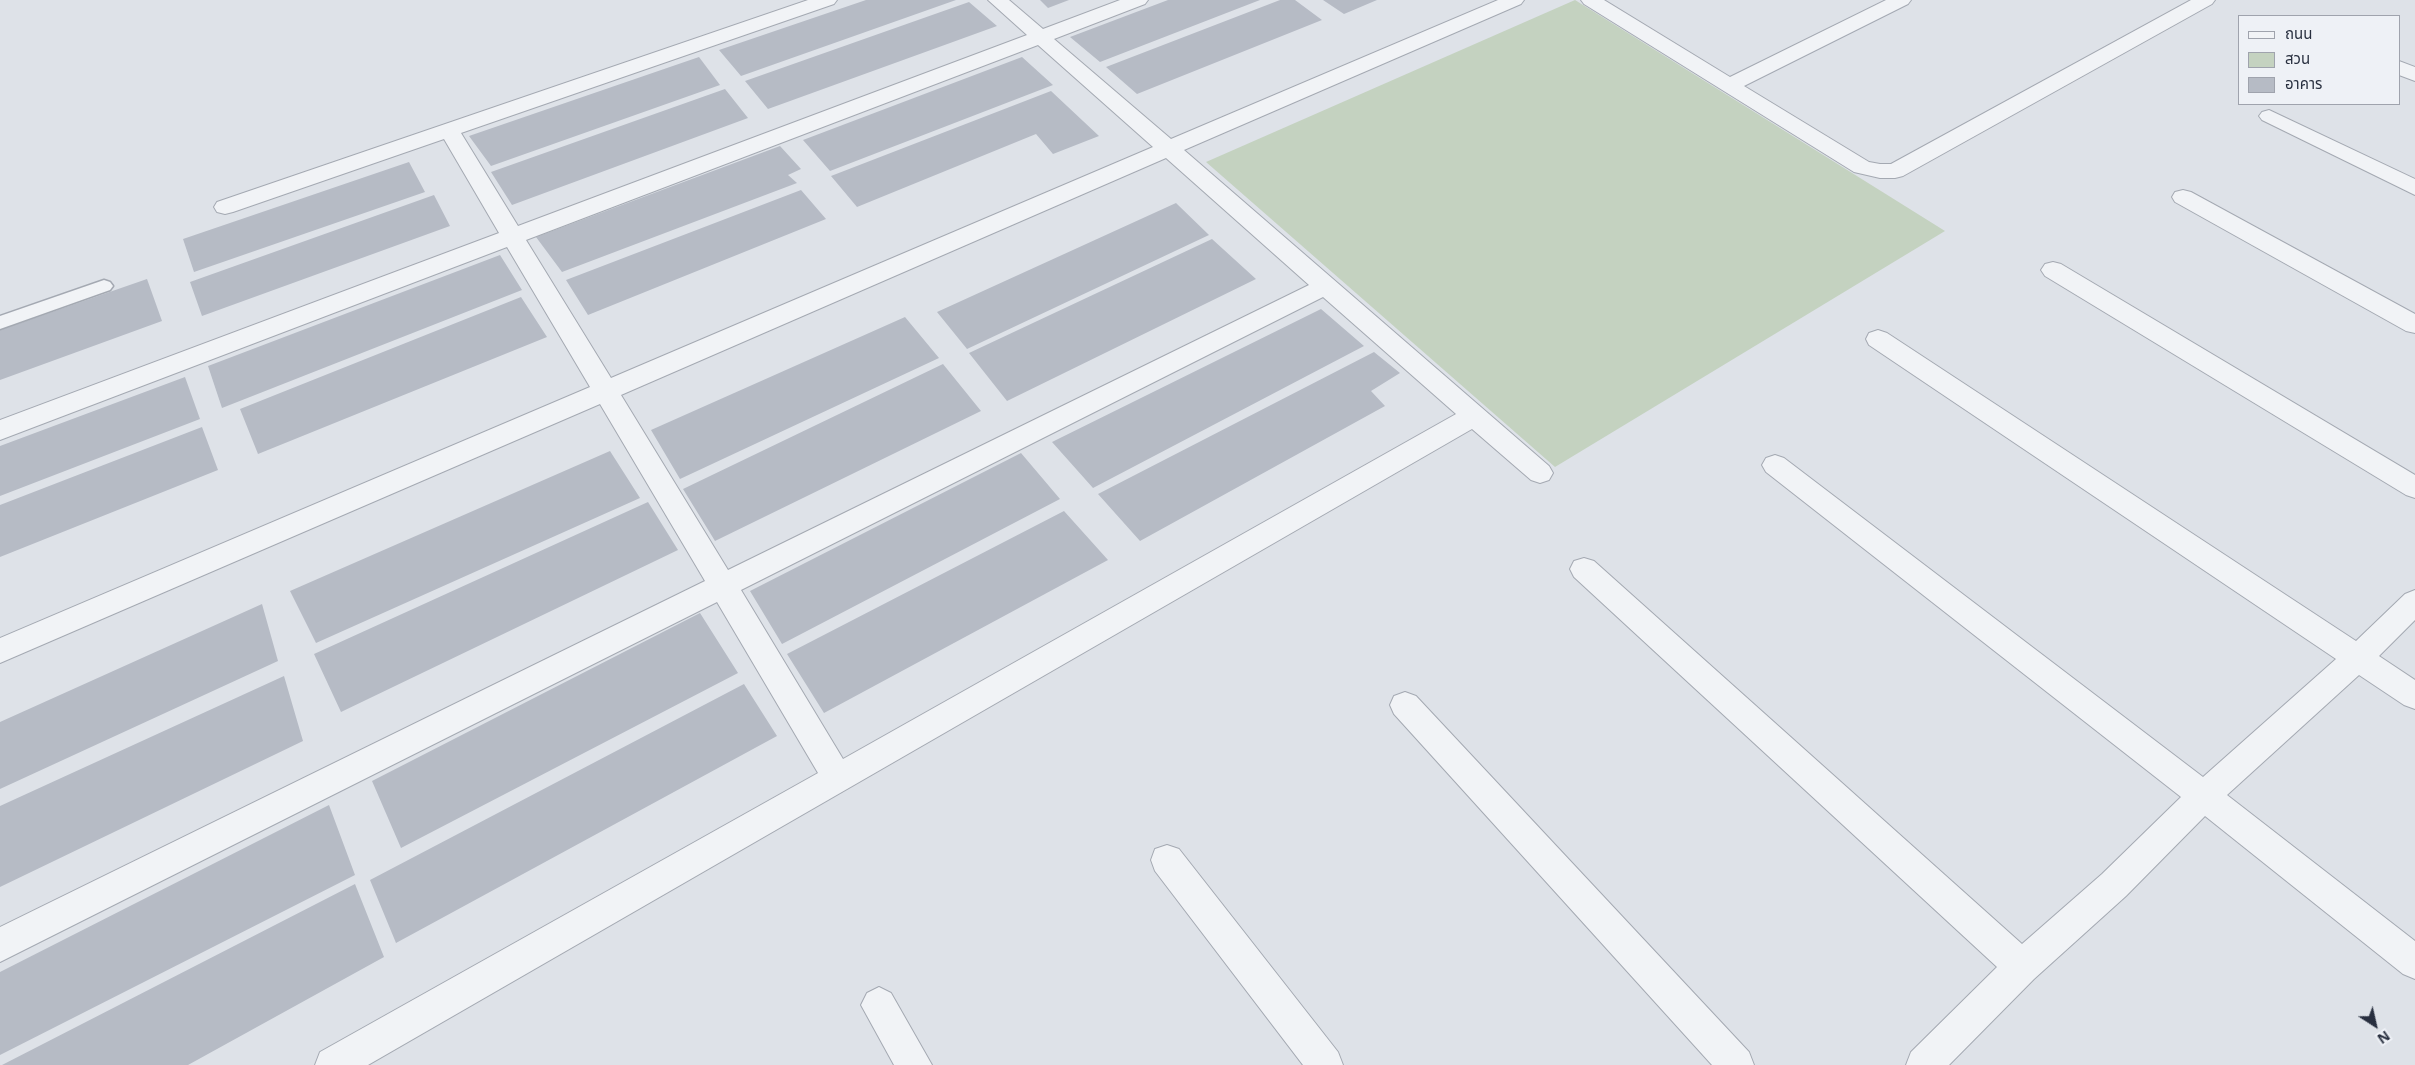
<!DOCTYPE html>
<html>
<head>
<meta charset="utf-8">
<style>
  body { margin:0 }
  #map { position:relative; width:2415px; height:1065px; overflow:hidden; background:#dee2e8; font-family:"Noto Sans","Noto Sans Thai",sans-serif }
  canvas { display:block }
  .legend { position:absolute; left:2238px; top:15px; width:162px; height:90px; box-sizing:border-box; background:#eef1f6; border:1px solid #9fa3ad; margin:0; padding:6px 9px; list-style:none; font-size:15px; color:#282f3f }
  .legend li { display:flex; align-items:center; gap:10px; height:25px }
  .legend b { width:25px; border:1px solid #9fa3ad }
  .north { position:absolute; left:2350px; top:1000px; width:50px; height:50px; -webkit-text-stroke:4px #eef1f6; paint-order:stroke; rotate:145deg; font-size:14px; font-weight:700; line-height:20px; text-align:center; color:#282f3f }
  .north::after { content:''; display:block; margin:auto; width:18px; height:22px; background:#282f3f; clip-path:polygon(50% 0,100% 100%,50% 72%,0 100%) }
</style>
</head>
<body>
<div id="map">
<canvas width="2415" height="1065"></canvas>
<ul class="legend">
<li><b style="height:6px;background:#f1f3f6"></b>ถนน</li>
<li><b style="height:14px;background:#c4d2c0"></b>สวน</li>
<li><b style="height:14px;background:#b6bbc5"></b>อาคาร</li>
</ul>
<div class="north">N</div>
</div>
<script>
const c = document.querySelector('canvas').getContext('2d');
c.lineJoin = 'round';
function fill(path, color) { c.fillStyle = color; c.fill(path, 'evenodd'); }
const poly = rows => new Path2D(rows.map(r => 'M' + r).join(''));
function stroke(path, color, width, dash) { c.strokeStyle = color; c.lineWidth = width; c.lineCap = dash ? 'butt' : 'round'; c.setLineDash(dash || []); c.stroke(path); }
fill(poly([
  [1575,0,1945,231,1555,467,1206,162]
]), '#c4d2c0');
fill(poly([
  [866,0,956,0,741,76,719,50],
  [1040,0,1069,0,1048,8],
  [1168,0,1260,0,1100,62,1070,37],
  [1280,0,1295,0,1322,20,1137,94,1106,67],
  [1323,0,1377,0,1344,14],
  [969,2,997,26,768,109,745,81],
  [699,57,720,85,491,166,469,136],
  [1022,57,1053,85,830,171,803,140],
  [725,89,748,118,512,205,491,172],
  [1051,91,1099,136,1053,154,1036,134,857,207,831,176],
  [780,146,801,169,788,175,797,183,562,272,536,237],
  [409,162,425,192,194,272,183,239],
  [801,190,826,219,588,315,566,280],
  [434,195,450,226,202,316,190,282],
  [1176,203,1209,235,967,349,937,312],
  [1212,239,1256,279,1007,401,969,353],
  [500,255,522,290,222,408,208,366],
  [147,279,162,321,0,380,0,330],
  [521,297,547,337,258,454,240,409],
  [1321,309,1364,346,1093,488,1052,442],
  [905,317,939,358,680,479,651,430],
  [1374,352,1400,373,1371,391,1385,406,1140,541,1098,494],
  [943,364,981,411,715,541,683,489],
  [185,377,200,419,0,496,0,446],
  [202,427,218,470,0,557,0,505],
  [610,451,640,498,316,643,290,591],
  [1021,453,1060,499,782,644,750,591],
  [648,502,678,550,341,712,314,654],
  [1064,511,1108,560,824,713,787,654],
  [262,604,278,661,0,789,0,722],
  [700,613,738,673,401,848,372,781],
  [284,676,303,741,0,887,0,806],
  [744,684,777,736,396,943,370,880],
  [329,805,355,875,0,1055,0,972],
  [355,884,384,957,188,1065,2,1065]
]), '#b6bbc5');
const service = poly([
  [104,280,110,282,113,286,110,290,0,329,0,316,104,280]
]);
const minor = poly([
  [808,0,837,0,834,4,461,133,518,226,1027,35,988,0,1009,0,1043,29,1120,0,1148,0,1145,4,1054,39,1171,139,1498,0,1524,0,1521,4,1184,150,1549,466,1553,473,1549,480,1540,483,1531,480,1472,429,368,1065,315,1065,320,1052,818,773,717,602,0,962,0,927,705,581,600,404,0,663,0,638,590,387,507,247,0,440,0,420,499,233,444,139,233,212,225,214,217,212,214,207,217,202,808,0],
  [1038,45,1153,147,611,378,526,240,1038,45],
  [1166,158,1309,285,728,570,621,395,1166,158],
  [1323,297,1456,414,843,759,741,590,1323,297],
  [1581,0,1604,0,1730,77,1886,0,1911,0,1908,4,1744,86,1869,162,1880,164,1891,164,2191,0,2215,0,2212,4,1903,176,1895,178,1880,178,1854,172,1584,4,1581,0],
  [2399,61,2415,67,2415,81,2399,75,2399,61],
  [2269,110,2415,179,2415,195,2262,120,2259,116,2262,112,2269,110],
  [2183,190,2191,192,2415,314,2415,333,2406,331,2175,202,2172,197,2175,192,2183,190],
  [2053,262,2061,264,2415,475,2415,498,2406,495,2045,276,2041,270,2045,264,2053,262],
  [1878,330,1887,333,2356,641,2405,594,2415,590,2415,620,2379,656,2415,680,2415,709,2404,705,2359,675,2227,795,2415,941,2415,979,2403,974,2205,816,2126,896,2034,979,1949,1065,1906,1065,1911,1052,1997,967,1574,577,1570,569,1574,561,1584,558,1594,561,2022,944,2102,874,2181,797,1766,472,1762,465,1766,458,1775,455,1784,458,2203,777,2336,659,1869,345,1866,339,1869,333,1878,330],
  [1405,692,1416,696,1749,1052,1754,1065,1712,1065,1394,714,1390,705,1394,696,1405,692],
  [1167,845,1179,849,1338,1052,1343,1065,1303,1065,1155,871,1151,860,1155,849,1167,845],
  [879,987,891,993,932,1065,894,1065,861,1005,867,993,879,987]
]);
stroke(service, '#a4a9b2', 3);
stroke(minor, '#a4a9b2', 2);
fill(service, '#f1f3f6');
fill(minor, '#f1f3f6');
</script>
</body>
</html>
